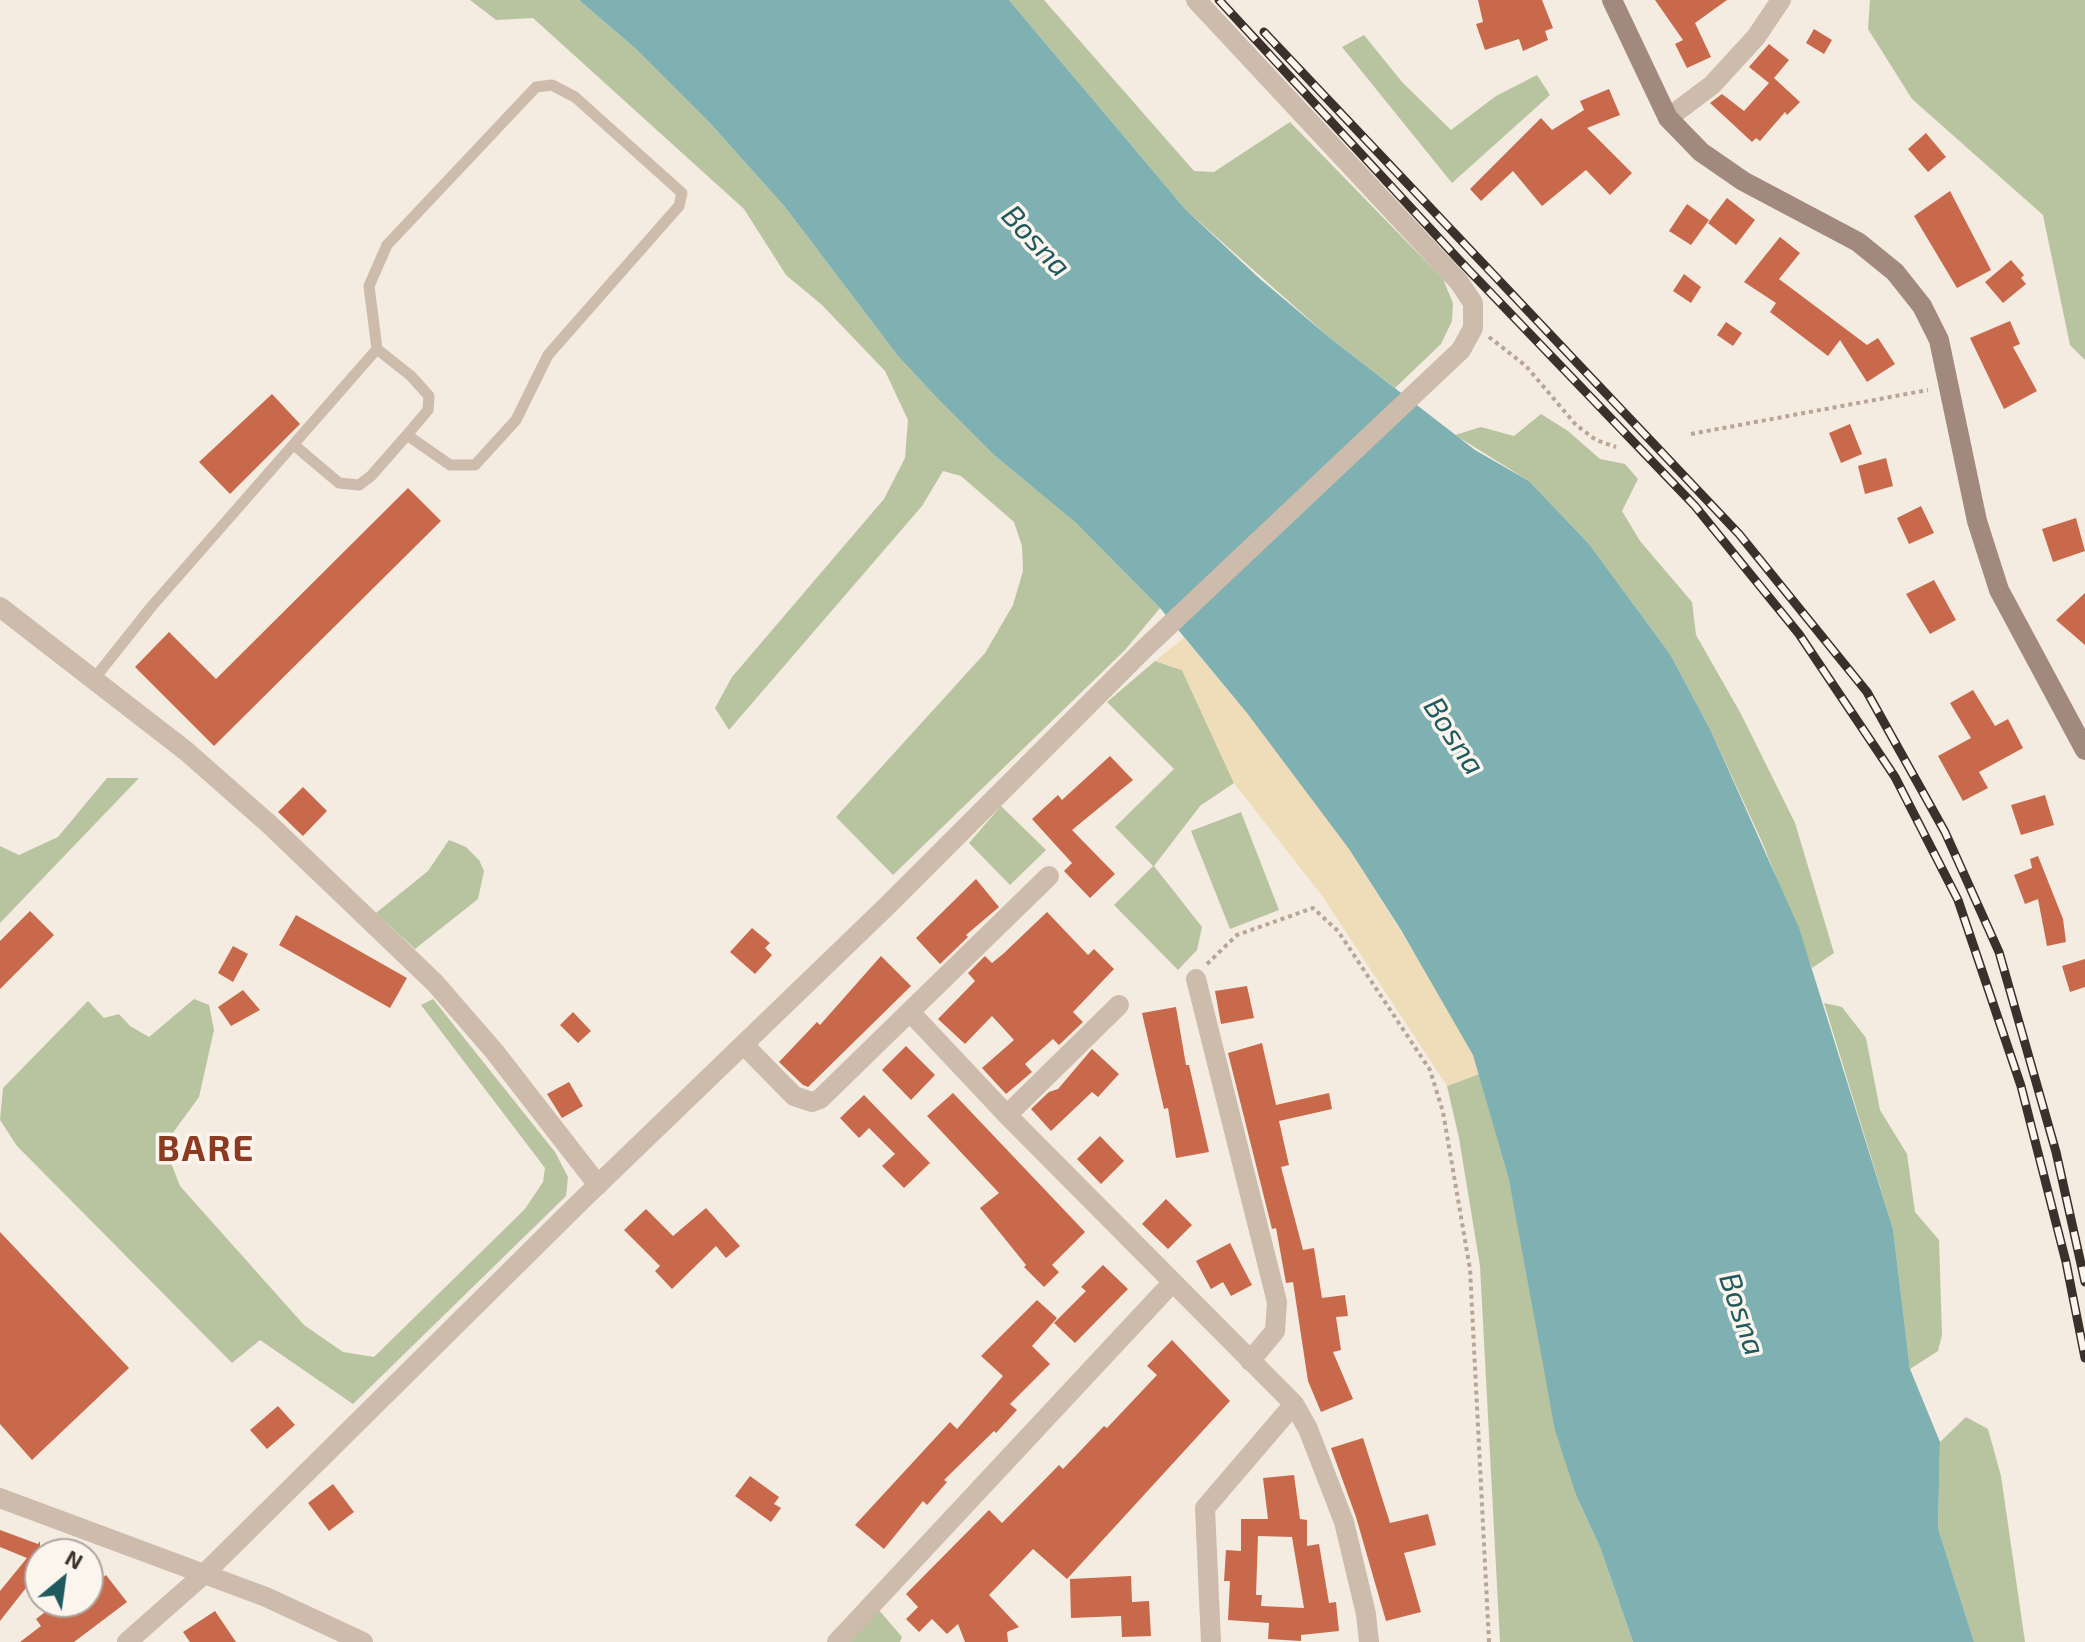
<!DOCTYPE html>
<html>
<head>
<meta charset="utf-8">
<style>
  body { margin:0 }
  #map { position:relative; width:2085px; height:1642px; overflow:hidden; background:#f4ebe1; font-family:"Exo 2",sans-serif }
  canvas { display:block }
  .north { position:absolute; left:24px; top:1538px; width:80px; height:80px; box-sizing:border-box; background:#fbf5ee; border:2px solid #aea6a0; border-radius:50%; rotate:29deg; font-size:22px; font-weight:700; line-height:32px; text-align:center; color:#3b302b }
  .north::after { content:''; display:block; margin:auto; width:28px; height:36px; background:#1f5a5e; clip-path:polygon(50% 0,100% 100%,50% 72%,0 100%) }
</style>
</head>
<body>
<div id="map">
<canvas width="2085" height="1642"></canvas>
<div class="north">N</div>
</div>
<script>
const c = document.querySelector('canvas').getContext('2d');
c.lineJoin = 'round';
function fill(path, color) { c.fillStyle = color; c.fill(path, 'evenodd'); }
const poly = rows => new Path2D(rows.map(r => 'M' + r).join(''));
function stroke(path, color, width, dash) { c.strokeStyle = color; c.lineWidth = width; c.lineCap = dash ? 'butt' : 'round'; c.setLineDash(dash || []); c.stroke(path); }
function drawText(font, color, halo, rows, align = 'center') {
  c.font = font + ' "Exo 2",sans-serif'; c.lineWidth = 7; c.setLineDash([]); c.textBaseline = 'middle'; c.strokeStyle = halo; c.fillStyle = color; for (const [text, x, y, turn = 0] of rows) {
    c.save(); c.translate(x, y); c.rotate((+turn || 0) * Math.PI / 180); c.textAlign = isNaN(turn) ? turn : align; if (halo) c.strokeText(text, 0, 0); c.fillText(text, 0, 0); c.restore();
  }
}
fill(poly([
  [470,0,579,0,636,49,709,122,785,207,898,356,937,398,994,455,1076,523,1160,608,1125,650,893,875,836,817,985,653,1013,605,1023,571,1022,546,1014,522,961,476,943,471,922,506,729,730,715,708,732,677,884,499,905,458,908,420,885,371,822,305,786,275,744,209,533,18,496,20],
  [1009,0,1044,0,1194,171,1214,172,1290,122,1443,279,1453,303,1452,321,1441,344,1395,388,1330,338,1186,210],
  [1870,0,2085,0,2085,360,2070,345,2043,215,1912,99,1868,29],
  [1364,35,1402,82,1451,130,1496,96,1537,75,1550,95,1452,183,1342,47],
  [1541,414,1568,431,1600,459,1625,464,1638,479,1622,511,1640,541,1692,602,1696,635,1741,714,1795,823,1834,953,1812,968,1763,844,1711,731,1670,654,1589,544,1529,481,1455,435,1481,427,1514,436],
  [1155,661,1182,670,1234,783,1200,806,1154,866,1202,927,1197,950,1178,970,1114,905,1153,866,1115,827,1174,769,1107,702],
  [107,778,139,778,0,923,0,846,19,855,58,837],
  [1001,806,1046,850,1010,885,969,843],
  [1241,812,1279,910,1230,929,1191,831],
  [449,840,466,847,479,860,484,871,478,899,415,949,376,913,428,871],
  [194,999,209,1005,214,1030,199,1097,164,1145,180,1186,304,1325,343,1352,374,1357,525,1209,543,1182,545,1168,421,1005,433,999,555,1152,568,1177,566,1196,353,1404,260,1340,232,1363,17,1146,0,1120,3,1088,88,1001,104,1018,119,1014,130,1026,149,1037],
  [1824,1003,1842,1007,1866,1038,1880,1110,1907,1154,1915,1212,1939,1240,1942,1335,1938,1351,1910,1369,1893,1229],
  [1479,1074,1509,1180,1576,1495,1600,1547,1633,1642,1500,1642,1480,1266,1459,1138,1447,1086],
  [1966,1417,1988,1429,2001,1476,2025,1642,1974,1642,1938,1528,1940,1442],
  [878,1609,902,1637,900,1642,848,1642]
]), '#b8c4a0');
fill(poly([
  [1184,638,1247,713,1349,849,1437,989,1473,1055,1479,1074,1447,1086,1323,897,1234,783,1182,670,1155,661]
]), '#efdcb8');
fill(poly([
  [579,0,1009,0,1186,210,1259,278,1330,338,1475,450,1529,481,1589,544,1670,654,1711,731,1799,928,1893,1229,1910,1369,1940,1442,1938,1528,1974,1642,1633,1642,1600,1547,1576,1495,1555,1430,1509,1180,1473,1055,1401,930,1349,849,1247,713,1160,608,1076,523,994,455,937,398,898,356,785,207,709,122,636,49]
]), '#7fb0b2');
fill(poly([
  [1478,0,1542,0,1553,28,1545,31,1548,40,1523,51,1519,39,1485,50,1476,24,1483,22],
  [1655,0,1727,0,1695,23,1711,57,1687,68,1675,44,1683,40],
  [1814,29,1832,40,1824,54,1806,43],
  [1769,44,1789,60,1774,78,1800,102,1787,115,1785,112,1760,141,1756,138,1752,142,1710,103,1722,94,1744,111,1769,83,1749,67],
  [1609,89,1620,115,1587,128,1632,173,1610,195,1586,170,1542,206,1513,171,1481,201,1470,189,1541,118,1552,130,1584,110,1580,101],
  [1926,133,1946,157,1928,172,1908,149],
  [1950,191,1991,270,1957,288,1914,216],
  [1727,198,1755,220,1736,245,1708,223],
  [1687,204,1709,220,1691,245,1669,231],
  [1780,237,1800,253,1779,279,1867,345,1878,338,1895,364,1867,382,1840,340,1828,356,1770,312,1776,303,1744,282],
  [2011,260,2024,275,2021,278,2026,284,2003,303,1985,282],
  [1684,274,1701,287,1691,303,1673,291],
  [2010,321,2020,344,2013,347,2037,391,2004,409,1970,338],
  [1726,322,1742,333,1733,346,1717,335],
  [272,394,300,424,230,494,199,462],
  [1850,424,1862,454,1841,463,1829,433],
  [1886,458,1893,486,1865,494,1858,466],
  [408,488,441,521,214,746,135,667,169,632,216,679],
  [1921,506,1934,533,1909,544,1897,518],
  [2076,518,2085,551,2053,562,2042,529],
  [1934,580,1956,620,1930,634,1906,594],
  [2085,593,2085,645,2056,620],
  [1973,690,1995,726,2008,719,2023,748,1979,772,1988,788,1963,801,1938,756,1971,738,1950,703],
  [1110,756,1133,780,1072,830,1115,874,1090,898,1064,871,1072,863,1032,819,1058,795,1062,800],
  [303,787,327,811,303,836,278,812],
  [2045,795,2054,825,2021,835,2011,805],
  [2038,856,2063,919,2066,942,2047,946,2038,899,2025,904,2014,875,2032,868,2030,859],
  [976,879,999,907,966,935,968,937,940,964,916,938],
  [30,911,54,935,0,989,0,941],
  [1047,912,1088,955,1094,949,1114,969,1073,1012,1083,1022,1059,1045,1053,1039,1025,1064,1032,1072,1006,1094,982,1068,1014,1040,992,1016,965,1044,938,1019,975,981,968,973,985,956,992,963,1003,954],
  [296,915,407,978,390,1008,279,945],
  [752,928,770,943,765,948,772,955,755,974,730,952],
  [233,946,248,954,233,982,218,973],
  [881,956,911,986,808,1087,803,1085,779,1062,817,1022,820,1025],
  [2085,959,2085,987,2070,992,2062,966],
  [1247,986,1254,1018,1221,1024,1215,991],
  [243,990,260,1010,231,1026,218,1007],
  [1176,1007,1186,1065,1189,1065,1209,1152,1176,1158,1168,1108,1164,1109,1142,1013],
  [573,1012,591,1031,578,1043,560,1025],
  [1262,1043,1276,1105,1329,1093,1332,1109,1279,1121,1289,1165,1281,1167,1303,1250,1314,1248,1322,1298,1345,1295,1348,1316,1336,1317,1341,1350,1333,1352,1353,1399,1321,1412,1308,1381,1293,1282,1286,1283,1276,1228,1272,1229,1228,1053],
  [906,1046,935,1075,911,1100,882,1070],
  [1092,1049,1119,1074,1098,1097,1092,1092,1051,1131,1031,1109,1049,1092,1058,1089],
  [569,1082,583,1106,562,1118,547,1094],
  [953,1093,1085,1232,1052,1265,1059,1272,1044,1287,1024,1267,1026,1265,980,1208,999,1193,927,1116],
  [864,1095,930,1163,904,1188,882,1166,895,1154,869,1128,859,1138,840,1118],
  [1100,1136,1124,1161,1101,1184,1077,1159],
  [1166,1199,1192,1225,1168,1249,1142,1224],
  [706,1208,740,1246,726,1258,716,1246,672,1289,655,1271,660,1266,624,1230,646,1209,673,1236],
  [0,1232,129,1368,32,1460,0,1424],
  [1230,1243,1252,1285,1231,1296,1223,1282,1211,1289,1196,1261],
  [1103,1265,1128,1289,1075,1343,1054,1323,1086,1291,1081,1287],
  [1037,1300,1057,1318,1032,1346,1050,1364,1010,1404,1017,1410,996,1433,994,1431,944,1480,947,1482,927,1505,923,1501,884,1549,855,1525,950,1422,957,1429,1003,1376,981,1356],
  [1172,1340,1230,1401,1067,1579,1033,1549,989,1595,1019,1627,1007,1632,1008,1642,965,1642,958,1624,947,1634,932,1619,919,1632,906,1619,918,1607,906,1594,989,1510,1002,1523,1059,1465,1063,1469,1104,1426,1107,1428,1157,1375,1147,1366],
  [278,1406,295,1425,267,1449,250,1430],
  [1363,1438,1390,1523,1428,1514,1436,1545,1404,1553,1421,1612,1386,1621,1356,1517,1331,1448],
  [1294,1475,1300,1519,1307,1520,1307,1546,1319,1544,1329,1603,1336,1602,1339,1631,1301,1635,1301,1641,1268,1639,1269,1623,1228,1620,1230,1581,1224,1581,1226,1550,1241,1551,1241,1519,1268,1519,1263,1478],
  [1258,1536,1292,1537,1304,1608,1261,1606,1262,1595,1256,1595],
  [750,1476,779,1497,774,1504,781,1508,771,1522,735,1496],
  [333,1484,354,1512,329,1531,308,1503],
  [0,1530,38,1544,40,1541,40,1570,0,1621,0,1591,27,1558,0,1547],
  [106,1575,127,1602,74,1642,20,1642,41,1626,36,1619,58,1602,88,1602,88,1589],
  [1131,1576,1132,1602,1149,1601,1151,1636,1122,1637,1121,1616,1071,1618,1070,1579],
  [215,1611,236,1642,190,1642,183,1632]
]), '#c8694b');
stroke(poly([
  [1489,337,1526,366,1576,425,1596,440,1616,447],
  [1691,434,1928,390],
  [1207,964,1237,935,1313,908,1338,931,1430,1070,1443,1112,1470,1269,1489,1642]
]), '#b9a596', 4, [4, 4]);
stroke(poly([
  [377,349,411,376,429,396,428,410,407,435],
  [94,679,152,606,377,349,369,286,387,245,536,87,552,85,575,97,682,193,679,206,548,355,516,420,475,465,450,465,407,435,371,476,359,485,339,483,294,445]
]), '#cdbbac', 11);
stroke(poly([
  [1668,118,1712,85,1756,37,1781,0],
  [0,607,186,751,269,824,435,983,494,1051,598,1185],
  [1196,979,1277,1302,1275,1331,1250,1361],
  [911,1013,1007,1115,1294,1404,1308,1429,1344,1522,1366,1614,1369,1642],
  [745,1046,794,1096,812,1102,820,1099,1049,876],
  [1007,1115,1119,1005],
  [0,1498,266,1597,363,1642],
  [837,1642,1172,1283],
  [1211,1642,1205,1508,1294,1404]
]), '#cdbbac', 20);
stroke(poly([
  [127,1642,203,1575,581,1201,887,906,1144,649,1461,350,1473,328,1473,303,1459,282,1196,0]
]), '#cdbbac', 20);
stroke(poly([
  [1612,0,1668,118,1701,152,1743,181,1858,242,1895,272,1922,306,1939,340,1977,521,1999,590,2085,750]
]), '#a18a7d', 20);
const rail = poly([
  [1219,0,1460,261,1695,506,1799,634,1895,777,1958,900,2021,1086,2066,1262,2085,1358],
  [1264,32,1739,534,1867,692,1945,832,1999,952,2056,1152,2085,1282]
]);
stroke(rail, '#3b302b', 9);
stroke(rail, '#fbf5ee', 6, [18]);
drawText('italic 30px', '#1f5a5e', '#fbf5ee', [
  ["Bosna",1036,241,47],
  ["Bosna",1454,736,57],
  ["Bosna",1742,1314,71]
]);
c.letterSpacing = '2px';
drawText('bold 36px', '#8c3b22', '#fbf5ee', [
  ["BARE",206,1149]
]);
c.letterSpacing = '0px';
</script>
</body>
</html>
